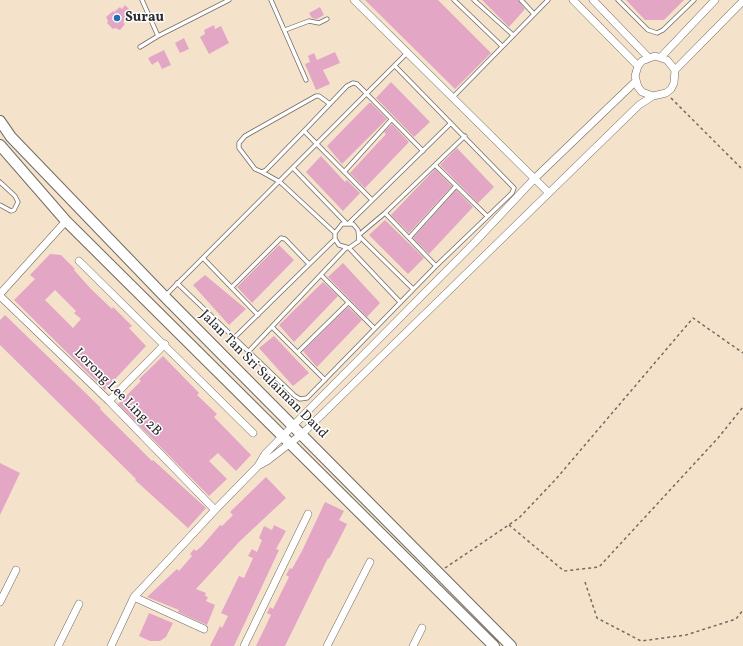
<!DOCTYPE html>
<html>
<head>
<meta charset="utf-8">
<style>
  body { margin:0 }
  canvas { display:block; background:#f4e3ca }
</style>
</head>
<body>
<canvas width="743" height="646"></canvas>
<script>
const c = document.querySelector('canvas').getContext('2d');
c.lineJoin = 'round';
function fill(path, color) { c.fillStyle = color; c.fill(path, 'evenodd'); }
const poly = rows => new Path2D(rows.map(r => 'M' + r).join(''));
function stroke(path, color, width, dash) { c.strokeStyle = color; c.lineWidth = width; c.lineCap = dash ? 'butt' : 'round'; c.setLineDash(dash || []); c.stroke(path); }
function drawText(font, color, halo, rows, align = 'center') {
  c.font = font + ' Vollkorn,serif'; c.lineWidth = 3; c.setLineDash([]); c.textBaseline = 'middle'; c.strokeStyle = halo; c.fillStyle = color; for (const [text, x, y, turn = 0] of rows) {
    c.save(); c.translate(x, y); c.rotate((+turn || 0) * Math.PI / 180); c.textAlign = isNaN(turn) ? turn : align; if (halo) c.strokeText(text, 0, 0); c.fillText(text, 0, 0); c.restore();
  }
}
fill(poly([
  [365,0,438,0,491,53,455,89],
  [482,0,518,0,525,9,509,27],
  [626,0,684,0,664,20,645,20],
  [125,5,133,13,123,22,125,24,120,30,115,28,113,29,107,23,108,21,106,17,113,11,114,12,120,7,122,9],
  [320,7,324,15,317,19,312,18,309,13],
  [214,25,215,29,221,26,229,43,209,54,200,37,205,34,204,30],
  [184,38,189,49,180,53,175,43],
  [164,50,171,65,162,69,158,61,152,65,148,58],
  [335,52,340,63,323,70,330,84,316,90,305,64,310,62,308,56,314,53,317,60],
  [391,82,430,122,414,137,376,98],
  [369,103,371,103,387,119,342,164,327,146],
  [392,124,409,142,365,188,350,173,386,134,384,132],
  [457,148,494,187,478,203,440,165],
  [321,156,345,182,347,180,360,193,343,211,306,172],
  [435,169,452,186,409,233,391,215],
  [456,190,473,207,429,254,413,238],
  [385,220,424,258,408,274,369,235],
  [279,245,294,260,252,303,237,287],
  [50,254,61,255,75,269,74,270,91,289,112,309,113,307,132,326,129,328,146,346,105,390,14,300,35,279,30,275],
  [55,290,76,311,74,313,81,319,73,328,45,300],
  [343,263,380,303,367,317,328,277],
  [205,275,246,309,229,325,193,285],
  [323,282,338,296,294,342,279,325],
  [348,307,362,320,317,367,303,351],
  [5,315,101,408,100,409,152,461,153,460,206,508,188,528,135,480,136,479,0,345,0,320],
  [274,336,309,373,293,386,259,348],
  [163,356,199,393,197,395,217,414,214,417,251,455,236,471,218,453,209,461,227,479,209,496,118,404,141,381,139,379],
  [0,463,20,473,0,515],
  [266,477,286,498,240,541,196,589,206,593,205,596,208,597,206,601,215,605,207,625,178,612,179,610,147,597,177,569,179,571,192,556,190,554,194,549,196,551,202,546,220,525,222,526,233,515,230,512],
  [325,502,344,511,339,520,347,524,342,534,329,559,328,558,285,646,256,646,271,615,267,613,270,607,273,609,289,577,286,575,290,568,292,569,302,551],
  [274,525,286,531,276,549,279,550,234,646,210,646,220,626,222,628,228,616,221,613,239,576,244,578,250,565,253,558,248,556,252,549,257,552,262,540,259,538,264,526,272,530],
  [149,613,173,623,166,637,160,641,150,641,139,636]
]), '#e3a6c5');
const service = poly([
  [142,0,158,36],
  [271,0,306,80],
  [454,0,502,46],
  [474,0,513,35],
  [521,0,534,14],
  [618,0,648,30,657,33,663,30,694,0],
  [285,30,309,21,319,23,327,19],
  [140,47,158,36,229,0],
  [453,97,548,0],
  [330,104,319,96,316,96,245,136,239,143,239,148,255,169,262,172,266,170,304,131,347,86,353,83,357,84,423,151],
  [304,131,372,200],
  [435,165,487,216],
  [294,169,346,223],
  [262,172,280,182,335,233,335,239,339,245,349,248,359,241,358,230,353,224,342,224,335,233],
  [344,172,391,120],
  [0,182,15,196,18,202,14,210,11,211,0,205],
  [385,213,436,266],
  [349,223,451,123],
  [360,234,385,213,465,136],
  [360,237,413,289],
  [409,238,456,186],
  [349,248,400,302],
  [203,258,258,315],
  [322,276,374,328],
  [177,283,295,396,300,399,307,398,436,266,512,193,514,188,395,66],
  [232,287,281,238,285,239,309,264],
  [165,296,407,53],
  [272,327,325,380],
  [235,337,335,239],
  [249,351,346,248],
  [298,352,348,303]
]);
const minor = poly([
  [354,0,548,192],
  [573,0,638,66],
  [593,0,648,57],
  [661,57,715,0],
  [675,70,743,1],
  [79,261,253,433],
  [0,294,66,221],
  [0,296,109,401,215,510],
  [109,401,165,344],
  [258,466,267,461,302,434,639,105,653,96,666,93,671,89,674,83,675,70,667,60,655,56,642,61,638,66,635,76,638,87,642,92,653,96],
  [134,597,204,629],
  [0,602,16,570],
  [58,646,79,604],
  [111,646,134,597,215,510,258,466,265,454,474,243,534,179,636,81],
  [244,646,308,514],
  [327,646,370,562],
  [413,646,422,628]
]);
const secondary = poly([
  [0,121,11,137,165,297,511,646],
  [0,145,66,221,494,646]
]);
stroke(service, '#716b63', 5);
stroke(minor, '#716b63', 8);
stroke(secondary, '#716b63', 12);
stroke(poly([
  [671,98,743,170],
  [509,525,564,571,599,567,718,438,743,407],
  [445,568,519,518,556,479,693,318,743,353],
  [585,582,597,618,641,641,686,635,736,619,743,610]
]), '#716b63', 1.5, [3, 3]);
stroke(service, '#fff', 3.5);
stroke(minor, '#fff', 7);
stroke(secondary, '#fff', 10);
for (const [x, y, r, color] of [
  [117,18,4,"#1f6fb2"]
]) { const dot = new Path2D(); dot.arc(x, y, r, 0, 2 * Math.PI); c.fillStyle = color; c.fill(dot); stroke(dot, '#fff', 1.5); }
drawText('bold 14px', '#2b2b2b', '#fff', [
  ["Surau",125,18]
], 'left');
drawText('14px', '#2b2b2b', '#fff', [
  ["Jalan Tan Sri Sulaiman Daud",263,375,45],
  ["Lorong Lee Ling 2B",117,393,45]
]);
</script>
</body>
</html>
